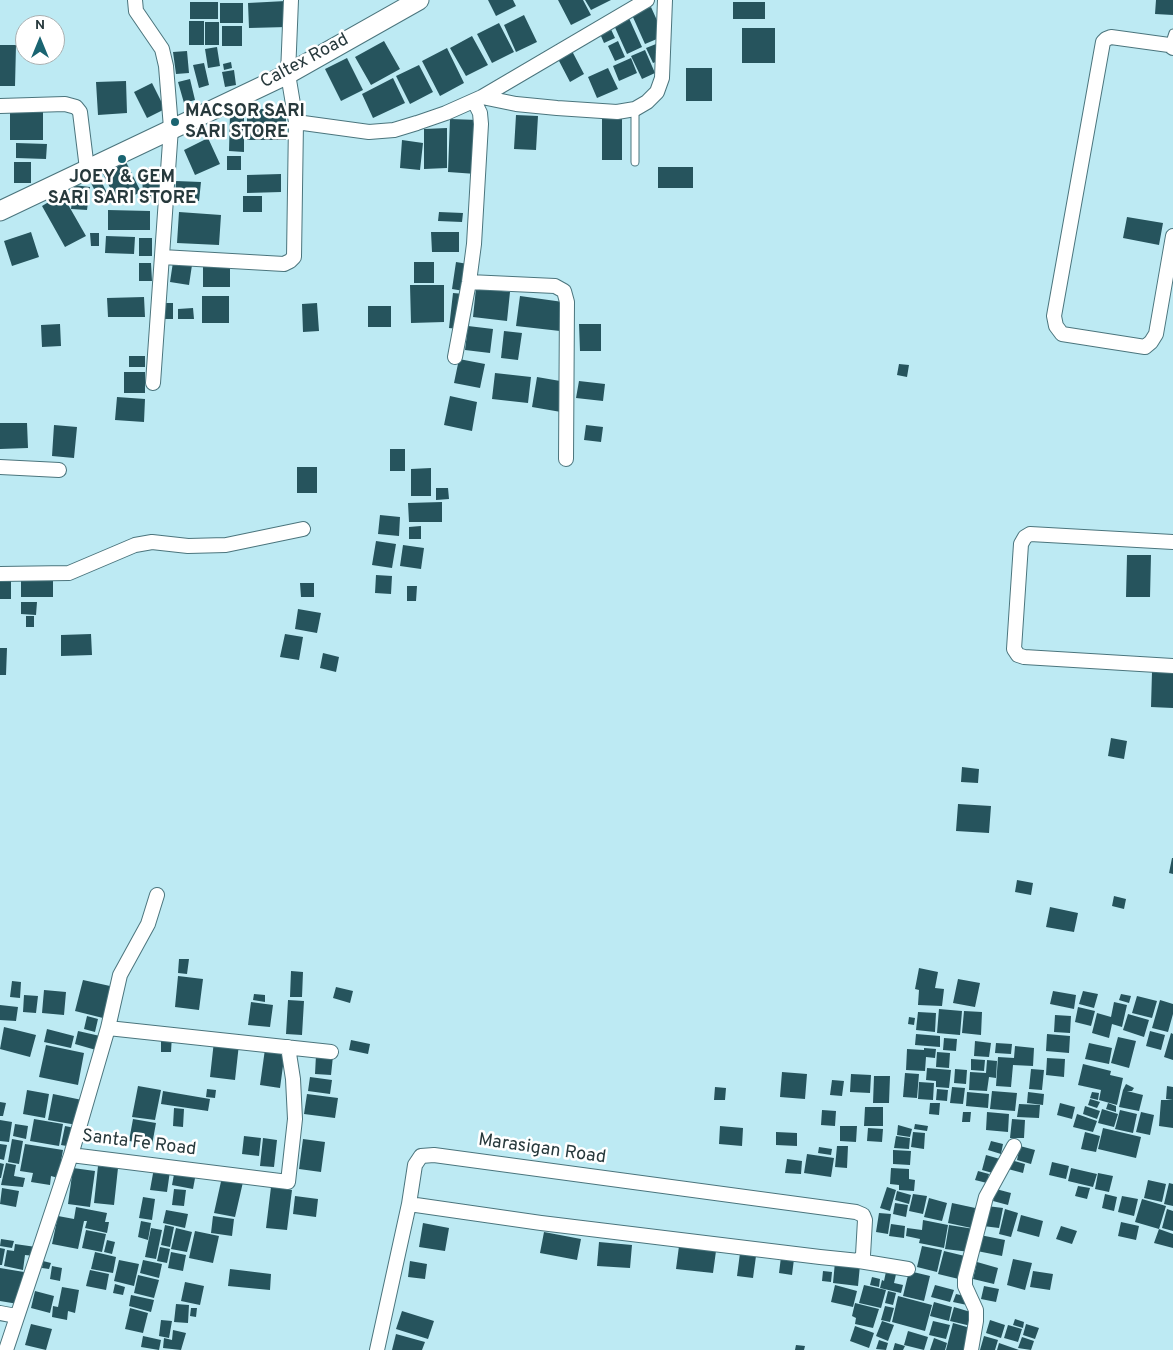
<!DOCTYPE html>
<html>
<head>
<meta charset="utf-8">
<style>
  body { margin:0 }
  #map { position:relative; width:1173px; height:1350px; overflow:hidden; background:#bdeaf3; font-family:Overpass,sans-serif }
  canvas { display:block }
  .north { position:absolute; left:15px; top:15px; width:50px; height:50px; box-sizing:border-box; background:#fff; border:1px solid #a9b0b1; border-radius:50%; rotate:0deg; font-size:14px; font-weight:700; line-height:20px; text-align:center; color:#27393c }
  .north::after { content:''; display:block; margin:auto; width:18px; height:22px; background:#1a6471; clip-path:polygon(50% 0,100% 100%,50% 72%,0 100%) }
</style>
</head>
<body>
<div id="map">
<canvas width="1173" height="1350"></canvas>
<div class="north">N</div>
</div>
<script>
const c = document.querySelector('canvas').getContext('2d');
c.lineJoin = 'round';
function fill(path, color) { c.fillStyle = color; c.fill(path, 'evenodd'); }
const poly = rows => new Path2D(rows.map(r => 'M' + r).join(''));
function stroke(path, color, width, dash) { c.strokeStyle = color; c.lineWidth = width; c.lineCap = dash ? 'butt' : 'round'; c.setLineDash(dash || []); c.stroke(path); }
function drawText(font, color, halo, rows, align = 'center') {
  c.font = font + ' Overpass,sans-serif'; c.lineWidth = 5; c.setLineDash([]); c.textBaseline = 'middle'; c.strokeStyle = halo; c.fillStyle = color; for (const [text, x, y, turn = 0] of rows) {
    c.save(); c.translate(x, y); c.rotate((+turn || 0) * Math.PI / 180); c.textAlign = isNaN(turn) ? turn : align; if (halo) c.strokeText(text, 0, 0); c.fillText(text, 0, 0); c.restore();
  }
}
fill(poly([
  [488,0,513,0,516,6,496,16],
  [558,0,583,0,591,15,571,25],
  [585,0,611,0,591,10],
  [1156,0,1173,0,1173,15,1155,14],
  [286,1,287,27,249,28,248,3],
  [190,2,218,2,218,19,190,19],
  [733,2,765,2,765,19,733,19],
  [220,3,243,3,243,23,220,23],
  [651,7,664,36,645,44,632,15],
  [524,15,537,42,516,52,504,25],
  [628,16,642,47,627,54,613,23],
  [189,21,204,21,204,45,189,45],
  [205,22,219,22,219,45,205,45],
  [499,23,514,52,492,63,477,34],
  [609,25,615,38,604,43,598,29],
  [222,26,242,26,242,46,222,46],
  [742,28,775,28,775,63,742,63],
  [472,36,488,65,466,76,450,48],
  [384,41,400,69,371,85,355,57],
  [618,41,625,57,615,61,608,46],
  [656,44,663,59,653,63,646,48],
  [0,45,16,45,15,86,0,86],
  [217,47,220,66,208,68,205,49],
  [447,48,464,83,440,96,422,61],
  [645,50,655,73,642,79,631,56],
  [187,51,189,73,176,74,173,52],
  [572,51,584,74,570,82,558,59],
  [347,58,363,90,341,101,325,69],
  [631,58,637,73,619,81,613,66],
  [231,62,232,68,224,70,223,64],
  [204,63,209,85,199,88,193,65],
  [419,65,433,92,410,104,396,76],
  [608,68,618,89,597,98,588,77],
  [686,68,712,68,712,101,686,101],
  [234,70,236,85,225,87,222,72],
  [393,78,405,103,373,118,362,94],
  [190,79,195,100,184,103,178,82],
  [126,81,127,113,98,115,96,82],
  [152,83,165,109,147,118,134,92],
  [247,109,286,109,286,140,247,140],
  [10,110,43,110,43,140,10,140],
  [230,113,244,113,244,152,229,151],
  [516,115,538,116,536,150,514,149],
  [602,117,622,117,622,160,602,160],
  [450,119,478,120,476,174,448,172],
  [447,128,447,168,424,169,424,129],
  [208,138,220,164,195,175,184,150],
  [402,140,423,143,420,170,400,168],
  [16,143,47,144,46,159,16,158],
  [227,156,241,156,241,170,227,170],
  [14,162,31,162,31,183,14,183],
  [126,162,141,192,118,203,103,174],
  [658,167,693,167,693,188,658,188],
  [142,168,164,168,165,199,143,200],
  [97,173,109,197,100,201,88,177],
  [281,174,281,192,247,193,247,175],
  [176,181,201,182,199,201,175,199],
  [74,185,90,187,87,210,71,209],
  [62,194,86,236,65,247,42,206],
  [243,196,262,196,262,212,243,212],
  [108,210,150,211,150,230,108,230],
  [179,212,221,215,219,245,177,243],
  [439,212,463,213,462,222,438,221],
  [1127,217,1163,223,1159,245,1123,238],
  [31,232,39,257,12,266,4,241],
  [431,232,459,232,459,252,432,252],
  [90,233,99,233,99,246,91,246],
  [106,236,135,237,134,254,105,253],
  [139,238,152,238,152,256,139,256],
  [173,262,192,265,189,285,170,282],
  [414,262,434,262,434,283,414,283],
  [456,262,468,264,464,291,452,289],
  [139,263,151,263,152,281,139,281],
  [203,265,230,266,230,287,203,287],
  [410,285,444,285,444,322,411,323],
  [476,288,510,292,507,321,473,317],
  [453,293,464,294,459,329,449,328],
  [202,296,229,296,229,323,202,323],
  [520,296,563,302,560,331,516,326],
  [144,297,145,317,108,317,107,298],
  [164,303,173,303,173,319,164,319],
  [317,303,319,331,303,332,302,304],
  [368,306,391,306,391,327,368,327],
  [193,308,194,319,178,319,178,309],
  [60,324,61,346,42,347,41,325],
  [579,324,601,324,601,351,580,351],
  [468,326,493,329,490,353,465,350],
  [504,331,522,333,518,360,501,358],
  [129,356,145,356,145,367,129,367],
  [459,359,485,364,480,388,454,383],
  [899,364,909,365,907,377,897,375],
  [124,372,145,372,145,393,124,393],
  [495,373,531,377,528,403,492,399],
  [537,377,566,382,561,412,532,407],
  [579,381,605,384,603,401,576,398],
  [450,396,477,402,472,431,444,425],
  [117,397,145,399,144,422,115,420],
  [0,423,27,423,28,448,0,449],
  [54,425,77,427,74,458,52,456],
  [586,425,603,427,601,442,584,440],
  [390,449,405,449,405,471,390,471],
  [297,467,317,467,317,493,297,493],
  [431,468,431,496,411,496,411,469],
  [436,488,448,488,449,499,436,500],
  [442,502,442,522,409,522,408,503],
  [380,515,400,517,399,536,378,534],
  [421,526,421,539,409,539,409,527],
  [376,541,396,544,392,568,372,565],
  [403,545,424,548,421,569,400,566],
  [1127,555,1151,555,1150,597,1126,597],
  [0,575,11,575,11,599,0,599],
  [21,575,53,575,53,597,21,597],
  [376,575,392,576,391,594,375,593],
  [300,583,314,583,314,597,301,597],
  [407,586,417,586,416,601,407,601],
  [21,602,37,602,36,615,21,614],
  [298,609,321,613,317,633,295,629],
  [26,616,34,616,34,627,26,627],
  [91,634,92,655,61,656,61,635],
  [285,634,303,637,299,660,280,657],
  [0,648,7,648,6,675,0,675],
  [323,653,339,657,336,672,320,668],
  [1152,672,1173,673,1173,708,1151,707],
  [1111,738,1127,741,1124,759,1108,756],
  [962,767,979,769,978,783,961,782],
  [958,804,991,806,989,833,956,831],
  [1172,858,1173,858,1173,874,1169,873],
  [1017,880,1033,883,1031,895,1015,892],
  [1114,896,1126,899,1124,909,1112,906],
  [1050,907,1078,913,1074,932,1046,927],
  [179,959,189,959,187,974,178,973],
  [919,968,938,972,935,988,944,989,942,1006,918,1005,919,990,915,989],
  [291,971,303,972,302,997,290,997],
  [178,976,203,979,199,1010,175,1007],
  [958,979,980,983,975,1007,953,1003],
  [83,980,110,986,103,1018,75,1011],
  [12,981,21,982,20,998,10,997],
  [336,987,353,991,350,1003,333,998],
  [44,990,66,992,64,1015,42,1013],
  [1053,991,1076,995,1074,1009,1050,1004],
  [1083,991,1098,994,1094,1008,1079,1004],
  [254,994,265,995,265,1002,253,1000],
  [1121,994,1131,996,1129,1003,1119,1000],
  [24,995,38,996,36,1013,23,1012],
  [1137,996,1157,1001,1152,1018,1132,1013],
  [288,1000,304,1001,302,1035,286,1034],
  [1160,1000,1173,1004,1173,1014,1168,1032,1152,1028],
  [251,1002,273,1005,270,1027,248,1025],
  [1114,1002,1127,1005,1122,1027,1112,1024,1109,1038,1092,1033,1097,1013,1111,1017],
  [0,1005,18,1007,16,1021,0,1020],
  [1078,1007,1095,1011,1091,1026,1075,1022],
  [939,1009,962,1011,960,1035,937,1033],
  [964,1011,982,1012,981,1035,962,1033],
  [918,1012,936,1013,935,1032,916,1030],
  [1128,1014,1149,1020,1144,1037,1123,1030],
  [1055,1015,1071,1016,1070,1033,1054,1032],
  [87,1016,98,1019,95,1032,84,1029],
  [909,1017,915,1018,914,1025,908,1024],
  [4,1027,36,1035,30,1057,0,1049],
  [47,1029,74,1036,71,1048,44,1042],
  [78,1031,100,1036,96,1050,75,1044],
  [1150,1031,1165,1035,1161,1050,1146,1046],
  [1171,1033,1173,1034,1173,1060,1164,1057],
  [916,1034,940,1036,940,1047,915,1045],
  [1047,1034,1070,1036,1069,1053,1046,1051],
  [161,1035,172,1035,171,1052,161,1052],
  [1118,1037,1136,1041,1129,1068,1111,1063],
  [944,1038,957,1039,956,1051,943,1050],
  [351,1040,370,1044,368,1054,349,1050],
  [214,1041,239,1044,235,1080,210,1077],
  [975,1041,991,1043,989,1057,974,1056],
  [996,1043,1012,1044,1011,1054,995,1053],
  [1089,1043,1112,1048,1109,1064,1085,1059],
  [46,1045,84,1053,78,1085,39,1077],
  [1015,1046,1034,1048,1033,1066,1013,1065,1011,1087,996,1086,998,1057,1014,1058],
  [924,1048,936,1049,935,1058,926,1057,925,1071,906,1070,907,1049,924,1050],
  [265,1049,285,1051,280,1088,260,1085],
  [937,1052,950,1053,949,1068,936,1067],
  [316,1055,333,1056,331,1075,315,1074],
  [1047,1058,1065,1059,1064,1077,1046,1075],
  [971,1059,985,1060,984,1071,971,1070],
  [987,1060,997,1061,996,1078,989,1077,987,1091,969,1090,970,1072,986,1073],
  [1083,1064,1111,1071,1110,1075,1123,1078,1117,1105,1099,1100,1101,1090,1078,1085],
  [927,1068,951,1070,949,1088,936,1087,936,1081,926,1080],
  [955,1069,967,1070,966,1084,954,1083],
  [1031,1069,1044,1070,1042,1090,1029,1089],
  [782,1072,807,1074,805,1099,780,1097],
  [905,1073,919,1074,917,1098,903,1097],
  [851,1074,871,1075,870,1093,850,1092],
  [874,1076,890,1076,889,1103,873,1103],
  [310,1077,332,1080,330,1094,308,1091],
  [832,1080,844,1081,842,1096,830,1095],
  [919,1082,934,1083,933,1100,918,1099],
  [1126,1084,1134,1088,1132,1091,1127,1091,1143,1095,1139,1111,1119,1107,1123,1090],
  [138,1086,161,1090,155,1120,132,1117],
  [1167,1086,1173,1087,1173,1100,1166,1099],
  [715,1087,726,1088,725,1100,714,1100],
  [952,1087,965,1088,963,1104,950,1103],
  [207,1089,216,1090,215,1098,206,1097],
  [937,1089,948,1090,947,1101,936,1100],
  [27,1090,49,1094,45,1118,23,1114],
  [163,1091,210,1099,208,1111,161,1104],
  [992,1091,1017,1093,1015,1111,990,1109],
  [967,1092,989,1094,988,1108,966,1106],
  [1028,1092,1044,1094,1043,1105,1027,1103],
  [1092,1092,1099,1093,1098,1100,1090,1098],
  [53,1094,82,1100,77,1125,48,1120],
  [307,1094,338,1098,335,1118,304,1114],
  [1090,1099,1100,1102,1097,1108,1088,1105],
  [1161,1100,1173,1100,1173,1128,1159,1126],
  [0,1102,6,1103,3,1116,0,1116],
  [930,1103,940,1103,939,1115,929,1114],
  [1060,1103,1075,1107,1072,1119,1057,1115],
  [1108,1103,1116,1106,1116,1112,1106,1109],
  [1019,1104,1040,1105,1039,1118,1017,1117],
  [1085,1106,1100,1111,1097,1119,1083,1114],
  [865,1107,883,1107,883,1126,864,1126],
  [174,1108,184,1109,183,1127,173,1126],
  [1102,1109,1118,1114,1114,1127,1098,1123],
  [822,1110,836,1111,835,1126,821,1125],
  [1120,1110,1137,1114,1133,1133,1115,1129],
  [963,1112,971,1112,970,1122,962,1122],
  [987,1112,1009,1114,1008,1132,986,1130],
  [1141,1112,1154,1115,1150,1135,1136,1132],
  [1077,1114,1097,1121,1093,1132,1073,1127],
  [34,1119,63,1124,59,1146,30,1141],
  [133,1119,156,1123,152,1145,129,1141],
  [1012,1119,1025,1120,1024,1138,1010,1138],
  [0,1120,12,1122,9,1142,0,1141],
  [15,1124,28,1126,26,1139,13,1136],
  [915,1124,928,1126,927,1131,914,1129],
  [898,1125,912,1129,910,1137,897,1135],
  [65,1126,75,1128,72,1147,61,1145],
  [720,1126,743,1128,742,1146,719,1144],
  [840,1126,857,1126,856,1142,840,1141],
  [868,1128,883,1129,882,1142,867,1141],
  [1103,1128,1141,1137,1136,1158,1098,1149],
  [776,1132,797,1133,797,1146,776,1145],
  [913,1132,925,1133,924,1149,911,1147],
  [1085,1132,1100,1136,1096,1152,1081,1149],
  [244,1136,261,1138,259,1156,242,1154],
  [896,1136,910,1138,909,1149,894,1148],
  [263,1138,277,1140,274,1167,260,1166],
  [12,1139,23,1141,19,1164,8,1162],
  [303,1139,325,1142,321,1172,299,1169],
  [991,1141,1003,1144,1001,1154,988,1150],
  [0,1144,7,1145,4,1160,0,1159],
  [25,1144,63,1150,58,1178,51,1176,50,1185,31,1182,33,1173,20,1171],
  [837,1146,848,1146,847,1168,835,1167],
  [1020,1146,1035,1150,1031,1164,1017,1160],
  [819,1147,832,1149,831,1155,818,1153],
  [893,1150,911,1151,910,1165,893,1164],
  [807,1154,834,1158,831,1177,804,1173],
  [986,1155,1000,1159,996,1174,982,1170],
  [787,1159,802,1161,801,1174,785,1173],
  [1011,1160,1025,1164,1023,1173,1008,1169],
  [1052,1162,1069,1166,1066,1179,1049,1175],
  [0,1163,4,1164,1,1178,0,1178],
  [6,1163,16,1165,14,1176,25,1178,23,1187,1,1185],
  [98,1166,118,1168,114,1205,94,1203],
  [73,1168,95,1171,90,1207,68,1204],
  [154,1168,170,1171,167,1192,150,1190],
  [891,1168,909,1169,909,1179,915,1180,914,1191,899,1190,899,1185,890,1184],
  [1071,1168,1097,1174,1093,1187,1068,1181],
  [175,1169,196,1173,193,1189,172,1185],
  [978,1171,989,1174,987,1183,975,1180],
  [1098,1173,1113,1176,1109,1192,1095,1189],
  [222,1177,243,1182,235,1217,214,1213],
  [1148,1180,1166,1184,1162,1202,1144,1198],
  [1169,1183,1173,1184,1173,1206,1164,1204],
  [1078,1186,1090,1188,1087,1199,1075,1196],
  [271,1187,292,1190,287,1230,266,1228],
  [887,1187,896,1190,890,1211,880,1208],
  [2,1188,19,1191,16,1207,0,1204],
  [174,1189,186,1190,184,1206,172,1205],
  [996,1189,1011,1193,1008,1205,993,1201],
  [897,1191,911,1195,909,1204,895,1200],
  [913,1194,927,1196,923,1214,909,1211],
  [1105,1194,1117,1197,1114,1211,1102,1208],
  [295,1196,318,1199,316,1217,293,1214],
  [1122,1196,1138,1199,1134,1216,1118,1212],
  [143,1197,155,1199,152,1220,139,1218],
  [929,1198,947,1203,942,1221,924,1217],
  [1142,1199,1166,1206,1159,1229,1173,1234,1173,1248,1154,1243,1159,1229,1135,1222],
  [895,1203,908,1205,906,1217,893,1214],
  [952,1203,980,1209,976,1229,948,1223],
  [987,1206,1003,1208,999,1228,983,1226],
  [76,1207,107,1213,105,1222,109,1222,107,1233,85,1228,87,1221,84,1221,78,1249,52,1244,58,1216,74,1219],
  [1005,1209,1018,1213,1011,1237,999,1234],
  [1167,1209,1173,1211,1173,1231,1162,1228],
  [166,1210,188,1214,185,1228,163,1223],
  [879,1213,891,1214,888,1234,876,1232],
  [1021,1215,1043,1221,1039,1237,1017,1231],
  [213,1216,234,1219,232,1236,211,1233],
  [923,1220,948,1225,944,1248,919,1243,920,1239,906,1236,907,1228,922,1230],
  [141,1221,151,1223,148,1240,138,1237],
  [1121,1222,1139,1226,1136,1240,1118,1236],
  [423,1223,449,1228,445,1251,419,1247],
  [891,1224,905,1226,904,1238,889,1236],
  [165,1225,174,1227,170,1247,161,1245],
  [949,1225,974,1229,970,1252,945,1249],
  [1061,1226,1077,1231,1072,1244,1056,1239],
  [151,1228,162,1230,156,1259,145,1257],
  [176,1228,192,1232,187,1252,171,1249],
  [86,1230,106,1234,102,1252,82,1248],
  [195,1231,219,1236,213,1263,189,1258],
  [544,1232,581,1239,577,1260,540,1253],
  [980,1235,1005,1240,1002,1256,977,1251],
  [1,1239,14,1241,12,1248,0,1246],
  [107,1240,115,1242,112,1254,104,1252],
  [599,1242,632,1245,630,1268,597,1266],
  [15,1244,36,1247,35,1256,25,1255,23,1270,4,1266,7,1250,14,1251],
  [679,1246,716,1251,713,1273,676,1269],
  [922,1246,942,1250,937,1272,917,1267],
  [160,1247,170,1249,167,1263,157,1261],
  [0,1248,5,1249,2,1265,0,1265],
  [944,1251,969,1257,963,1280,938,1274],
  [95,1252,116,1257,113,1273,91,1269],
  [171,1252,186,1255,183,1271,168,1268],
  [740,1253,756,1256,753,1278,737,1276],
  [781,1257,794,1259,792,1275,779,1273],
  [1013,1259,1032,1263,1025,1290,1007,1285],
  [119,1260,139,1264,134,1286,114,1281],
  [143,1260,162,1264,159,1278,140,1273],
  [43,1261,51,1263,49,1269,42,1268],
  [410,1261,427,1264,425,1279,408,1277],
  [835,1262,860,1265,858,1286,833,1283],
  [977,1262,998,1268,994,1284,973,1279],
  [52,1266,62,1268,60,1281,50,1279],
  [887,1267,897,1270,894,1283,903,1285,901,1293,880,1288,882,1280,884,1281],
  [0,1268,24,1272,18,1304,0,1301],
  [230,1269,271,1274,270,1290,228,1286],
  [90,1270,109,1274,106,1290,86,1286],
  [823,1271,832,1272,831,1282,822,1281],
  [909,1271,930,1276,924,1301,903,1296],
  [1033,1271,1053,1274,1050,1290,1030,1287],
  [138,1275,159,1280,154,1298,134,1293],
  [872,1277,880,1279,879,1287,870,1285],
  [185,1282,204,1286,200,1305,181,1301],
  [115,1284,125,1287,123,1295,113,1293],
  [835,1285,857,1291,853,1307,831,1302],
  [864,1285,886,1290,881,1308,859,1303],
  [935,1285,954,1290,950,1302,931,1297],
  [984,1286,999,1289,996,1302,981,1299],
  [62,1287,79,1290,75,1313,68,1311,67,1320,52,1317,53,1306,58,1307],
  [35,1291,54,1296,50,1313,31,1308],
  [888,1291,896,1293,893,1305,885,1303],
  [956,1294,969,1297,967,1305,953,1302],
  [131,1295,154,1300,151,1312,129,1306],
  [898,1296,932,1305,925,1331,892,1322],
  [934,1302,952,1307,949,1321,930,1316],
  [855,1303,879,1309,873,1328,855,1324,856,1318,852,1316],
  [176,1304,189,1305,188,1323,174,1322],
  [885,1306,894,1308,890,1322,881,1320],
  [954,1307,974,1313,971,1326,950,1321],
  [130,1308,148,1313,143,1333,125,1329],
  [191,1308,197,1308,196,1317,190,1316],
  [402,1311,434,1321,428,1339,396,1329],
  [1015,1319,1024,1322,1023,1328,1013,1325],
  [161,1320,172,1321,169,1338,159,1336],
  [990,1320,1005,1325,1001,1338,986,1333],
  [882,1321,894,1325,888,1341,876,1336],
  [933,1321,950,1325,946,1339,929,1335],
  [953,1323,974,1329,969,1350,946,1350],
  [31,1324,52,1329,46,1350,25,1345],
  [1026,1324,1039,1328,1035,1339,1023,1335],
  [1008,1325,1022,1329,1018,1342,1004,1338],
  [855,1326,874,1333,869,1348,850,1341],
  [173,1330,186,1333,181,1350,163,1348,164,1338,172,1340],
  [908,1331,928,1337,924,1350,904,1345],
  [396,1334,425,1342,422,1350,392,1350],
  [143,1336,161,1340,159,1350,141,1347],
  [984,1336,998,1340,995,1350,980,1350],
  [1022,1337,1034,1341,1031,1350,1018,1348],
  [934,1338,947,1343,945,1350,930,1350],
  [879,1340,888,1343,886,1350,876,1349],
  [895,1343,905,1346,903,1350,893,1350],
  [999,1343,1019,1350,997,1350],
  [796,1345,805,1346,804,1350,795,1350]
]), '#26545d');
const lane = poly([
  [1169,45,1173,33],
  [635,109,635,162]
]);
const street = poly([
  [135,0,136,11,162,49,166,66,171,128,153,383],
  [1173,48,1169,45,1111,37,1106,39,1103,42,1054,316,1056,326,1062,334,1145,347,1151,342,1156,334,1173,236],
  [482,97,516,104,557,108,617,112,635,109,647,102,657,92,662,78,665,0],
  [0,106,65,104,76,107,80,112,87,169],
  [296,122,369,132,394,130,417,123,446,113,482,97,647,0],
  [162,257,284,264,290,261,294,257,296,122,288,74,291,0],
  [469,282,555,286,564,291,567,302,566,459],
  [455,357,469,282,474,244,481,124,480,113,474,101],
  [0,467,59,470],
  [1173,542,1030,534,1025,537,1021,544,1014,649,1018,655,1024,657,1173,666],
  [0,574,69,573,135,545,152,542,188,546,226,545,303,529],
  [108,1028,331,1052],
  [71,1155,108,1028,120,975,148,924,157,895],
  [859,1261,908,1269],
  [0,1313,16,1316],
  [6,1350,71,1155,288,1182,295,1119,293,1079,288,1047],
  [377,1350,409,1204,415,1165,421,1156,434,1155,856,1212,863,1215,865,1220,863,1255,859,1261,820,1257,541,1223,409,1204],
  [971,1350,976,1321,976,1310,965,1286,965,1278,986,1197,1014,1146]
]);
const secondary = poly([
  [0,211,288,74,419,0]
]);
stroke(lane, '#4b757d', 9);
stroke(street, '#4b757d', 16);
stroke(secondary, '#4b757d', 21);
stroke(lane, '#fff', 7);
stroke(street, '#fff', 14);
stroke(secondary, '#fff', 19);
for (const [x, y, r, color] of [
  [175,122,5,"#1a6471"],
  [122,159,5,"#1a6471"]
]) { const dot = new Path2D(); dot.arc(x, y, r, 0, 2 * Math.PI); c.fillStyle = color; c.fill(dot); stroke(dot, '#fff', 2); }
drawText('18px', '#27393c', '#fff', [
  ["Caltex Road",305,62,-28],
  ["Santa Fe Road",139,1144,7],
  ["Marasigan Road",542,1150,8]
]);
drawText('bold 18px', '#27393c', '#fff', [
  ["MACSOR SARI",185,112],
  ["SARI STORE",185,133],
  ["JOEY & GEM",122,178,"center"],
  ["SARI SARI STORE",122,199,"center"]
], 'left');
</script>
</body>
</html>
